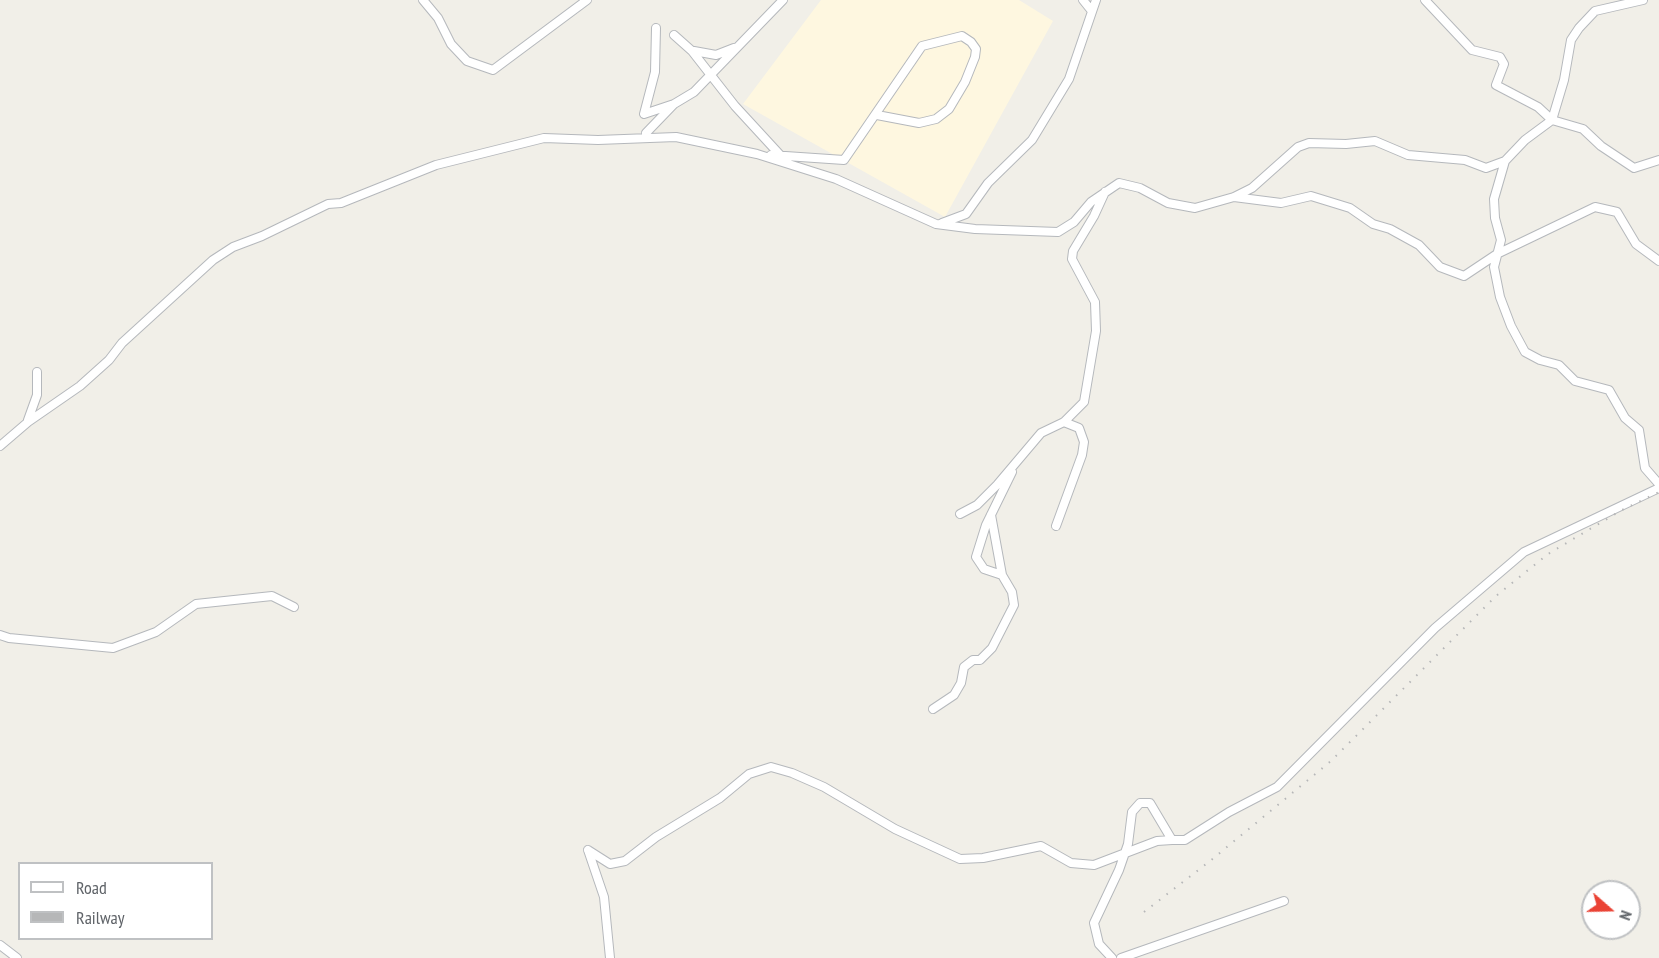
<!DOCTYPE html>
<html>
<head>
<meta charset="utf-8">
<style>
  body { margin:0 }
  #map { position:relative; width:1659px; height:958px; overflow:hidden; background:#f1efe8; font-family:"PT Sans Narrow",sans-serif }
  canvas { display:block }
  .legend { position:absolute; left:18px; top:862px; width:195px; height:78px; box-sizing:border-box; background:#fff; border:2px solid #bfc1c3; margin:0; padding:8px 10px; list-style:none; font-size:18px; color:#5f6368 }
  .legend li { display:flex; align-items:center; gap:12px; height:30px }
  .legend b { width:30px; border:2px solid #bfc1c3 }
  .north { position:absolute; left:1581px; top:880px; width:60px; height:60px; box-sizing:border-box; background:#fff; border:2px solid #bfc1c3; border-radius:50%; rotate:110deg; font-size:16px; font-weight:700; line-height:24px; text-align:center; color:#5f6368 }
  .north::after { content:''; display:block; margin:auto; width:21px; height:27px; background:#ea4335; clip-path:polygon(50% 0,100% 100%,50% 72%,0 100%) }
</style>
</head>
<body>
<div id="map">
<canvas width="1659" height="958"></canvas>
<ul class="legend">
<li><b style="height:8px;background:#fff"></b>Road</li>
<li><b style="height:8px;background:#b6b7b8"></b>Railway</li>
</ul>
<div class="north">N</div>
</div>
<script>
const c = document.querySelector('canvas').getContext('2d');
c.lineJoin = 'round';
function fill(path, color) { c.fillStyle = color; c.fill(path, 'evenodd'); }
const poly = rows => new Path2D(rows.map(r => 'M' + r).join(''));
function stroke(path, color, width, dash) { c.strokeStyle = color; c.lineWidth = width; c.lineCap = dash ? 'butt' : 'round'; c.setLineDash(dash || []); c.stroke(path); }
fill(poly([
  [821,0,1019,0,1053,21,945,217,743,104]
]), '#fef7e0');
const minor = poly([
  [423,0,438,18,451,44,467,61,493,70,587,0],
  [1083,0,1091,10],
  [1425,0,1472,50,1500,57,1504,64,1496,85,1538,107,1552,120,1564,80,1571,40,1579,28,1595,11,1643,0],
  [674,35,692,51,735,106,781,156],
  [694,51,716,55,734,48],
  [674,104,694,92,783,0],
  [646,133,674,104,644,114,655,72,656,28],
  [771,155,844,160,922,46,962,36,971,42,976,49,975,57,965,82,949,109,936,119,919,123,877,115],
  [1505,161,1494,199,1495,218,1501,240,1494,267,1500,297,1511,326,1525,352,1540,360,1559,365,1575,381,1609,390,1625,418,1639,430,1645,468,1659,484],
  [1234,197,1281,203,1311,196,1350,208,1373,224,1390,229,1419,245,1440,267,1464,276,1497,254,1595,207,1617,212,1636,244,1659,261],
  [942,223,966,214,988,183,1032,140,1069,79,1096,0],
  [28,420,37,395,37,372],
  [0,446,28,422,80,386,109,360,122,343,213,260,233,247,262,236,328,204,341,203,436,165,544,138,598,140,676,137,757,154,836,179,936,224,975,229,1058,232,1074,222,1091,202,1119,183,1140,188,1168,203,1195,208,1234,197,1252,188,1298,147,1309,143,1346,144,1375,141,1408,155,1465,160,1486,168,1505,161,1525,140,1552,120,1583,129,1601,146,1634,168,1659,160],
  [960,514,977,505,997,485,1041,433,1064,422,1084,402,1096,331,1095,302,1072,259,1073,251,1094,216,1105,192],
  [991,515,1002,575],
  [1056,526,1082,455,1084,442,1079,428,1064,422],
  [0,635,9,638,113,648,156,632,196,604,272,596,294,607],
  [933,709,954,695,961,683,964,667,973,660,980,660,992,648,1014,605,1012,592,1002,575,984,569,976,557,986,525,1012,472],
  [588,850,610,864,625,861,656,837,720,798,749,774,771,767,792,773,824,787,895,829,960,859,983,858,1041,846,1071,863,1094,865,1157,841,1172,840],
  [588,850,604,897,610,958],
  [0,945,17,958],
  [1112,958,1099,944,1094,923,1119,870,1128,844,1132,812,1140,803,1150,803,1172,840,1185,840,1229,812,1277,787,1435,628,1524,552,1659,488],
  [1121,958,1284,901]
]);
stroke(minor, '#b5b8bc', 10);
stroke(minor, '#fff', 8);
stroke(poly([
  [1144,912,1210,861,1331,761,1496,596,1548,554,1622,510,1659,492]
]), '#b6b7b8', 2, [1.5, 8]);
</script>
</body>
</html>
